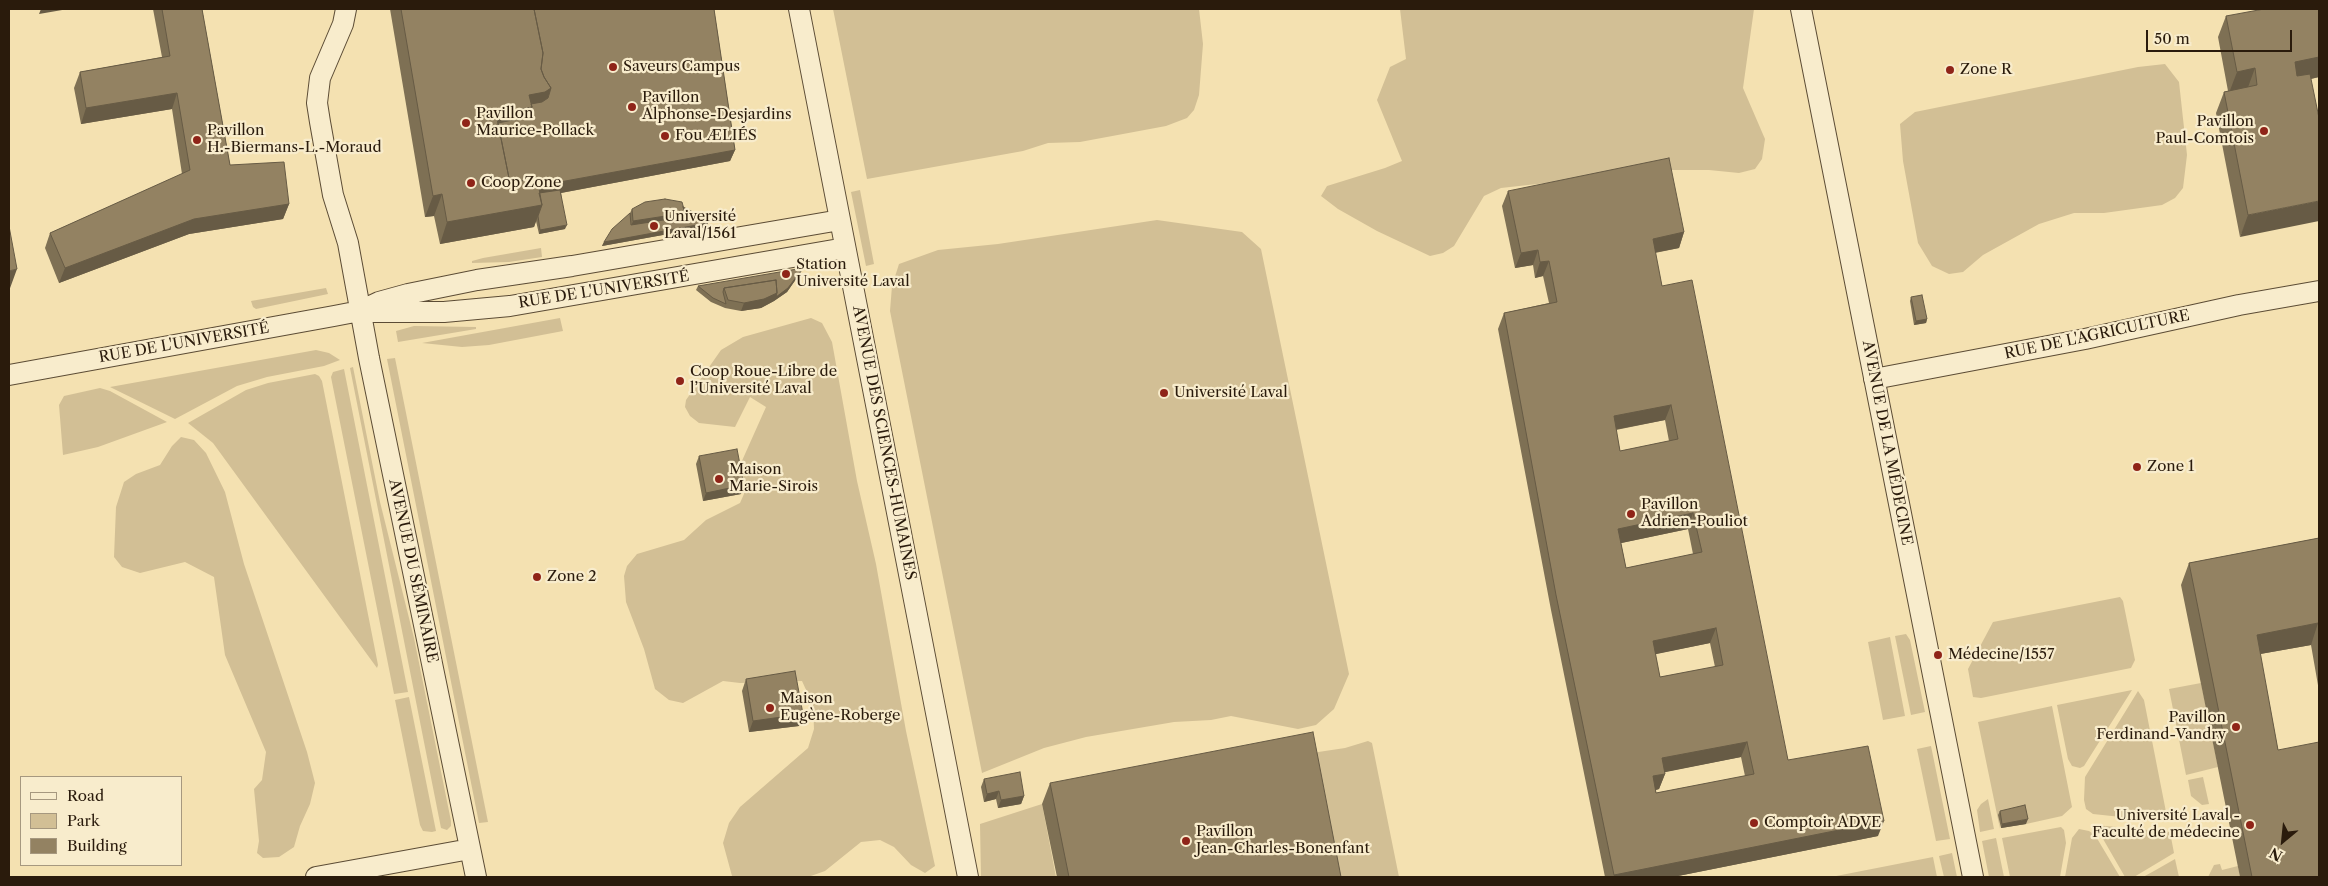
<!DOCTYPE html>
<html>
<head>
<meta charset="utf-8">
<style>
  body { margin:0 }
  #map { position:relative; width:2328px; height:886px; overflow:hidden; background:#f4e1b1; font-family:"Libre Caslon Text",serif }
  canvas { display:block }
  .frame { position:absolute; inset:0; border:10px solid #2a1b0c; pointer-events:none }
  .legend { position:absolute; left:20px; top:776px; width:162px; height:90px; box-sizing:border-box; background:#f8eccc; border:1px solid #a6987f; margin:0; padding:6px 9px; list-style:none; font-size:15px; color:#2a1b0c }
  .legend li { display:flex; align-items:center; gap:10px; height:25px }
  .legend b { width:25px; border:1px solid #a6987f }
  .north { position:absolute; left:2258px; top:816px; width:50px; height:50px; -webkit-text-stroke:4px #f8eccc; paint-order:stroke; rotate:208deg; font-size:14px; font-weight:700; line-height:20px; text-align:center; color:#2a1b0c }
  .north::after { content:''; display:block; margin:auto; width:18px; height:22px; background:#2a1b0c; clip-path:polygon(50% 0,100% 100%,50% 72%,0 100%) }
  .scale { position:absolute; left:2146px; top:30px; width:146px; height:22px; box-sizing:border-box; border:2px solid #2a1b0c; border-top:0; padding-left:6px; font-size:15px; line-height:18px; white-space:nowrap; color:#2a1b0c; -webkit-text-stroke:4px #f8eccc; paint-order:stroke }
</style>
</head>
<body>
<div id="map">
<canvas width="2328" height="886"></canvas>
<div class="frame"></div>
<ul class="legend">
<li><b style="height:6px;background:#f8eccc"></b>Road</li>
<li><b style="height:14px;background:#d2bf95"></b>Park</li>
<li><b style="height:14px;background:#938262"></b>Building</li>
</ul>
<div class="north">N</div>
<div class="scale">50 m</div>
</div>
<script>
const c = document.querySelector('canvas').getContext('2d');
c.lineJoin = 'round';
function fill(path, color) { c.fillStyle = color; c.fill(path, 'evenodd'); }
const poly = rows => new Path2D(rows.map(r => 'M' + r).join(''));
function stroke(path, color, width, dash) { c.strokeStyle = color; c.lineWidth = width; c.lineCap = dash ? 'butt' : 'round'; c.setLineDash(dash || []); c.stroke(path); }
function drawText(font, color, halo, rows, align = 'center') {
  c.font = font + ' "Libre Caslon Text",serif'; c.lineWidth = 4.5; c.setLineDash([]); c.textBaseline = 'middle'; c.strokeStyle = halo; c.fillStyle = color; for (const [text, x, y, turn = 0] of rows) {
    c.save(); c.translate(x, y); c.rotate((+turn || 0) * Math.PI / 180); c.textAlign = isNaN(turn) ? turn : align; if (halo) c.strokeText(text, 0, 0); c.fillText(text, 0, 0); c.restore();
  }
}
fill(poly([
  [833,9,1199,9,1203,44,1199,95,1194,110,1187,118,1166,126,1080,142,1048,143,1023,151,867,179],
  [1400,9,1754,9,1743,88,1765,139,1762,159,1755,169,1739,173,1709,170,1664,170,1501,188,1484,196,1454,246,1443,253,1430,256,1377,231,1338,209,1321,196,1327,186,1385,168,1402,161,1377,100,1390,67,1406,59],
  [2165,64,2179,82,2187,155,2183,188,2175,198,2162,205,2104,213,2074,213,2039,224,1983,255,1963,272,1949,274,1932,266,1918,243,1903,161,1900,124,1915,112,2138,67],
  [860,190,874,264,866,266,851,192],
  [1157,220,1242,232,1261,249,1349,674,1334,709,1316,725,1298,729,1231,716,1211,720,1174,722,1086,737,1044,748,982,773,890,311,892,286,899,264,938,250,998,244],
  [541,248,542,257,509,262,472,263,472,261,483,258],
  [326,288,328,294,256,309,253,307,251,301],
  [560,318,563,331,489,345,462,347,422,343],
  [811,318,822,323,832,342,857,481,876,564,906,731,935,866,925,873,911,865,894,847,880,840,861,842,825,871,808,877,732,876,723,843,729,823,740,807,808,748,814,729,813,705,802,681,740,683,723,681,683,703,669,700,655,689,644,649,626,602,624,576,627,566,637,554,684,540,706,520,740,503,744,494,741,463,766,407,750,397,735,427,699,423,690,416,685,407,686,400,721,350,743,337],
  [414,326,476,327,476,329,398,342,396,331],
  [316,350,329,353,340,360,324,366,267,377,237,386,175,419,110,387],
  [395,358,488,822,479,823,387,359],
  [353,367,380,502,414,638,451,821,451,826,447,830,441,828,350,368],
  [344,369,408,692,394,694,331,377,333,372],
  [315,374,319,376,322,381,378,665,377,668,213,443,188,423,246,390,268,383],
  [100,388,110,391,167,422,98,447,63,455,59,405,64,396],
  [181,437,194,440,206,453,225,492,244,564,307,752,315,783,310,804,300,826,294,847,279,857,263,858,257,853,259,841,254,789,262,780,266,752,225,655,214,577,185,562,140,573,122,567,114,557,116,507,124,482,136,474,160,465,172,446],
  [2120,597,2123,601,2135,660,2131,668,1981,698,1973,697,1968,669,1993,622],
  [1906,634,1910,640,1925,712,1911,715,1895,636],
  [1890,637,1905,716,1883,720,1868,642],
  [2201,683,2218,767,2186,775,2169,689],
  [2132,690,2084,766,2080,768,2072,766,2068,759,2057,705],
  [2138,691,2144,700,2168,822,2093,814,2086,809,2084,800,2085,777],
  [409,697,436,831,432,832,423,831,420,825,395,700],
  [2052,706,2072,807,2062,816,2026,824,2024,810,1999,815,2000,829,1978,722],
  [1368,741,1372,743,1399,877,1329,877,1305,754,1345,748],
  [1931,746,1950,839,1936,841,1917,749],
  [2203,777,2209,804,2202,805,2191,796,2188,780],
  [1988,799,1994,829,1980,832,1977,810,1981,804],
  [1042,804,1056,877,981,877,980,824],
  [2095,825,2170,832,2174,853,2134,877,2125,877],
  [2061,827,2064,830,2066,843,2060,877,2010,877,2002,838],
  [2079,829,2089,831,2095,835,2120,877,2065,877,2072,838],
  [1996,838,2004,877,1989,877,1982,841],
  [1952,853,1957,877,1944,877,1939,856],
  [1933,857,1937,877,1831,877],
  [2175,859,2179,877,2143,877,2154,871],
  [2220,864,2222,870,2238,866,2240,877,2208,877,2214,865]
]), '#d2bf95');
const street = poly([
  [346,9,343,24,320,78,317,103,320,122,333,195,348,243,369,358,476,877],
  [799,9,968,877],
  [1801,9,1973,877],
  [367,312,444,312,510,306,845,248],
  [9,375,334,316,360,311,379,302,408,294,477,280,572,266,840,220],
  [1874,379,2085,339,2239,305,2319,291],
  [316,877,470,849]
]);
stroke(street, '#5c4c35', 22);
stroke(street, '#f8eccc', 20);
fill(poly([
  [153,9,202,9,230,165,289,204,283,219,189,234,59,283,45,248,50,233,182,174,172,109,81,124,74,88,80,72,162,57],
  [390,9,714,9,735,150,730,161,561,193,565,229,539,234,536,221,534,227,440,244,434,216,425,217],
  [2319,9,2319,77,2311,79,2240,237,2216,113,2224,92,2228,91,2218,37,2226,16],
  [1508,191,1684,232,1679,248,1655,253,1662,286,1788,760,1878,836,1673,877,1605,877,1551,610,1498,329,1504,313,1549,303,1543,276,1535,278,1533,265,1515,268,1502,206],
  [1665,420,1669,441,1620,451,1616,430],
  [1688,529,1693,554,1626,568,1621,543],
  [1710,643,1715,667,1660,677,1655,654],
  [1741,757,1745,776,1656,793,1656,790,1659,789,1665,774,1664,772],
  [683,207,708,223,707,227,602,246,604,242,630,213,632,209],
  [801,272,787,292,774,301,761,308,741,311,725,308,711,302,696,290,698,286],
  [1911,297,1927,319,1926,323,1914,325,1910,301],
  [699,456,741,494,703,501,696,464],
  [2319,538,2319,691,2311,645,2260,654,2278,750,2319,877,2240,877,2181,585,2189,563],
  [746,679,803,714,799,726,749,732,742,691],
  [984,779,1024,796,1021,804,998,808,996,799,984,802,981,787],
  [1050,783,1341,877,1057,877,1042,804],
  [2000,811,2026,824,2001,828,1998,815]
]), '#7e7054');
fill(poly([
  [41,9,68,9,39,14],
  [2319,57,2319,77,2287,84,2295,62],
  [2255,68,2247,90,2229,93,2237,72],
  [551,88,544,110,524,129,492,124,496,114,529,95],
  [177,93,172,109,81,124,86,108],
  [735,150,730,161,534,198,506,192],
  [442,194,434,216,425,217,433,196],
  [2319,201,2319,221,2240,237,2248,215],
  [289,204,283,219,189,234,59,283,65,268,194,219],
  [542,205,534,227,440,244,447,222],
  [685,213,682,221,630,229,633,221],
  [708,223,707,227,602,246,604,242],
  [567,225,565,229,539,234,540,230],
  [1684,232,1679,248,1647,254,1653,239],
  [1538,250,1533,265,1515,268,1521,253],
  [1549,261,1543,276,1535,278,1540,262],
  [803,268,801,272,787,292,774,301,761,308,741,311,744,303],
  [17,269,9,291,9,271],
  [1927,319,1926,323,1914,325,1916,321],
  [1671,405,1665,420,1608,431,1614,416],
  [744,485,741,494,703,501,706,493],
  [1693,513,1688,529,1612,545,1618,529],
  [2318,623,2311,645,2249,656,2257,635],
  [1716,628,1710,643,1647,656,1653,641],
  [803,714,799,726,749,732,753,721],
  [1747,742,1741,757,1656,774,1662,758],
  [1665,774,1659,789,1648,792,1653,776],
  [999,791,996,799,984,802,987,794],
  [1024,796,1021,804,998,808,1001,800],
  [2028,819,2026,824,2001,828,2002,824],
  [1884,821,1878,836,1673,877,1613,877,1614,875]
]), '#675b45');
const building = poly([
  [162,9,202,9,230,165,284,162,289,204,194,219,65,268,50,233,190,170,177,93,86,108,80,72,170,56,162,9],
  [401,9,534,9,543,53,541,69,544,77,551,88,545,92,529,95,532,107,496,114,510,183,537,178,542,205,447,222,442,194,433,196,401,9],
  [534,9,714,9,735,150,538,186,537,178,510,183,498,123,528,117,532,107,531,104,542,102,548,98,551,88,544,77,541,69,543,53,534,9],
  [2264,9,2319,9,2319,57,2295,62,2297,76,2310,74,2319,118,2319,201,2248,215,2224,92,2257,85,2255,68,2237,72,2226,16,2264,9],
  [1669,158,1684,232,1653,239,1662,286,1692,280,1788,760,1868,746,1884,821,1614,875,1556,595,1504,313,1557,302,1549,261,1540,262,1538,250,1521,253,1508,191,1669,158],
  [1671,405,1678,439,1620,451,1614,416,1671,405],
  [1693,513,1702,552,1626,568,1618,529,1693,513],
  [1716,628,1723,665,1660,677,1653,641,1716,628],
  [1747,742,1754,774,1656,793,1653,776,1665,774,1662,758,1747,742],
  [560,190,567,225,540,230,538,216,542,205,539,193,560,190],
  [665,199,682,202,685,213,633,221,632,209,645,202,665,199],
  [683,207,703,217,708,223,604,242,612,229,630,213,631,225,683,217,685,213,683,207],
  [9,226,17,269,9,271,9,226],
  [803,268,788,288,776,297,777,293,776,280,724,288,723,292,726,304,713,298,698,286,803,268],
  [776,280,777,293,764,299,744,303,728,300,724,288,776,280],
  [1922,295,1927,319,1916,321,1911,297,1922,295],
  [737,449,744,485,706,493,699,456,737,449],
  [2319,538,2319,628,2318,623,2257,635,2278,750,2319,742,2319,877,2252,877,2189,563,2319,538],
  [795,671,803,714,753,721,746,679,795,671],
  [1313,732,1341,877,1069,877,1050,783,1313,732],
  [1020,772,1024,796,1001,800,999,791,987,794,984,779,1020,772],
  [2025,805,2028,819,2002,824,2000,811,2025,805]
]);
fill(building, '#938262');
stroke(building, '#675b45', 1);
for (const [x, y, r, color] of [
  [613,67,5,"#8f2418"],
  [1950,70,5,"#8f2418"],
  [632,107,5,"#8f2418"],
  [466,123,5,"#8f2418"],
  [2264,131,5,"#8f2418"],
  [665,136,5,"#8f2418"],
  [197,140,5,"#8f2418"],
  [471,183,5,"#8f2418"],
  [654,226,5,"#8f2418"],
  [786,274,5,"#8f2418"],
  [680,381,5,"#8f2418"],
  [1164,393,5,"#8f2418"],
  [2137,467,5,"#8f2418"],
  [719,479,5,"#8f2418"],
  [1631,514,5,"#8f2418"],
  [537,577,5,"#8f2418"],
  [1938,655,5,"#8f2418"],
  [770,708,5,"#8f2418"],
  [2236,727,5,"#8f2418"],
  [1754,823,5,"#8f2418"],
  [2250,825,5,"#8f2418"],
  [1186,841,5,"#8f2418"]
]) { const dot = new Path2D(); dot.arc(x, y, r, 0, 2 * Math.PI); c.fillStyle = color; c.fill(dot); stroke(dot, '#f8eccc', 2); }
drawText('15px', '#2a1b0c', '#f8eccc', [
  ["Saveurs Campus",623,67],
  ["Zone R",1960,70],
  ["Pavillon",642,98],
  ["Alphonse-Desjardins",642,115],
  ["Pavillon",476,114],
  ["Maurice-Pollack",476,131],
  ["Pavillon",2254,122,"right"],
  ["Paul-Comtois",2254,139,"right"],
  ["Pavillon",207,131],
  ["H.-Biermans-L.-Moraud",207,148],
  ["Fou ÆLIÉS",675,136],
  ["Coop Zone",481,183],
  ["Université",664,217],
  ["Laval/1561",664,234],
  ["Station",796,265],
  ["Université Laval",796,282],
  ["Coop Roue-Libre de",690,372],
  ["l’Université Laval",690,389],
  ["Université Laval",1174,393],
  ["Zone 1",2147,467],
  ["Maison",729,470],
  ["Marie-Sirois",729,487],
  ["Pavillon",1641,505],
  ["Adrien-Pouliot",1641,522],
  ["Zone 2",547,577],
  ["Médecine/1557",1948,655],
  ["Maison",780,699],
  ["Eugène-Roberge",780,716],
  ["Pavillon",2226,718,"right"],
  ["Ferdinand-Vandry",2226,735,"right"],
  ["Université Laval -",2240,816,"right"],
  ["Faculté de médecine",2240,833,"right"],
  ["Comptoir ADVE",1764,823],
  ["Pavillon",1196,832],
  ["Jean-Charles-Bonenfant",1196,849]
], 'left');
drawText('15px', '#2a1b0c', '#f8eccc', [
  ["RUE DE L'UNIVERSITÉ",604,290,-9],
  ["RUE DE L'AGRICULTURE",2097,335,-12],
  ["RUE DE L'UNIVERSITÉ",184,343,-10],
  ["AVENUE DES SCIENCES-HUMAINES",884,443,79],
  ["AVENUE DE LA MÉDECINE",1887,443,79],
  ["AVENUE DU SÉMINAIRE",413,571,78]
]);
</script>
</body>
</html>
